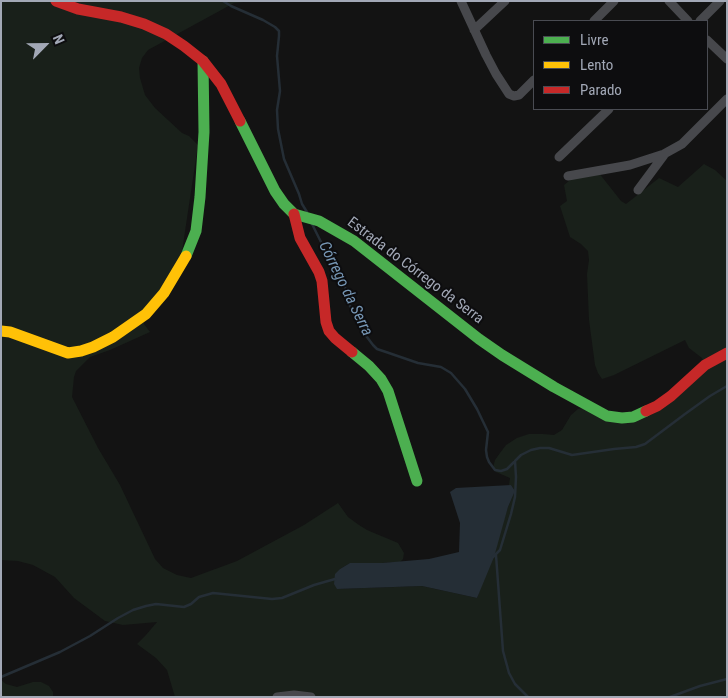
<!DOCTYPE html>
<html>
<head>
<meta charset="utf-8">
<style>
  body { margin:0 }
  #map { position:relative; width:728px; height:698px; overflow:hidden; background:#131313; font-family:"Roboto Condensed",sans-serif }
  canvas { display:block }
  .frame { position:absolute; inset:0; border:2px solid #a2a8b6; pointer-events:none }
  .legend { position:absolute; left:533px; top:20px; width:175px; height:90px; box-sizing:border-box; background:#0d0d0f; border:1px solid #494b52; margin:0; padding:6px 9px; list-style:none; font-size:15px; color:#a2a8b6 }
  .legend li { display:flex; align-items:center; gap:10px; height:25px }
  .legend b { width:25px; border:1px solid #494b52 }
  .north { position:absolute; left:20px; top:20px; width:50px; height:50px; -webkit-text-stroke:4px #0d0d0f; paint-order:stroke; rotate:67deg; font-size:14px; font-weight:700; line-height:20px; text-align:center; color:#a2a8b6 }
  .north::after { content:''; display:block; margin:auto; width:18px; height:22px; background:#a2a8b6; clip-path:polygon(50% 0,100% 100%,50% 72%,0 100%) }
</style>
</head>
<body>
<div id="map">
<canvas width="728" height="698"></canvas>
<div class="frame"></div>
<ul class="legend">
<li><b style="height:6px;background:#4caf50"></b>Livre</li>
<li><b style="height:6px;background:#ffc107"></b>Lento</li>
<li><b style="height:6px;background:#c62828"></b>Parado</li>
</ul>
<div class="north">N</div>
</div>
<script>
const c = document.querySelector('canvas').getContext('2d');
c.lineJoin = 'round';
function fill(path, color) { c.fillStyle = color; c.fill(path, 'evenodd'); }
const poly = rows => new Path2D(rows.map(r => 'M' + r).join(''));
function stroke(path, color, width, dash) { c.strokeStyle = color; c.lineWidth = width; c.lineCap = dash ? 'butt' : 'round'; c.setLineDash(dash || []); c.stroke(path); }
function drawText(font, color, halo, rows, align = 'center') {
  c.font = font + ' "Roboto Condensed",sans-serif'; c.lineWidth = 4; c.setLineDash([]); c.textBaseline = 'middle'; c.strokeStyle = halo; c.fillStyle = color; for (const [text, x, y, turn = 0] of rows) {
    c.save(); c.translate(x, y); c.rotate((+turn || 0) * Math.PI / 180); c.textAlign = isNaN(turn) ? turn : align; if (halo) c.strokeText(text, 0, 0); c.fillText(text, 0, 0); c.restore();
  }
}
fill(poly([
  [1,1,253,1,234,3,148,50,142,58,139,68,140,78,145,95,155,108,182,133,189,136,198,145,181,258,142,317,144,324,150,332,110,350,90,357,76,371,74,377,72,397,98,448,120,485,155,559,163,568,177,575,191,578,237,561,304,525,338,503,348,517,359,525,367,530,398,543,404,553,403,559,400,562,382,563,350,563,340,569,337,589,422,586,477,598,508,507,515,491,511,485,509,485,510,478,496,472,493,468,495,460,500,453,506,445,517,438,529,434,543,434,554,435,562,430,571,415,578,409,582,408,636,420,703,361,702,358,689,348,685,340,614,375,602,379,598,373,595,365,589,320,587,274,589,260,588,251,581,244,570,237,560,206,567,201,564,185,580,172,595,168,621,201,626,204,659,178,678,187,704,164,715,170,727,181,727,695,715,697,175,697,167,670,156,658,137,644,146,635,157,622,123,625,105,621,74,598,55,577,33,565,18,561,1,560],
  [1,680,6,684,17,687,33,682,41,682,49,686,53,692,53,697,1,697]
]), '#19201a');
fill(poly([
  [511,485,515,491,508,507,494,557,477,598,422,586,337,589,334,584,335,574,340,569,350,563,382,563,429,559,459,552,460,523,450,492,456,488]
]), '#252e36');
stroke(poly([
  [223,1,231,6,263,20,275,27,279,31,279,36,277,56,280,91,277,110,278,129,284,159,299,194,302,204,307,212],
  [312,224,324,248,335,264,342,276,350,306,360,322,364,333,373,345,377,349,386,352,418,363,441,367,451,373,465,389,477,409,488,432,486,450,487,457,489,462,495,470,501,471,507,469,521,455,531,450,540,448,549,448,572,455,614,449,636,447,645,444,685,414,710,396,727,386],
  [496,555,503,651,509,673,515,684,528,697],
  [493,557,500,550,511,514,515,497,516,477,515,461],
  [1,677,60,652,90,636,118,618,133,610,146,606,156,604,184,607,191,604,199,597,213,593,272,599,282,598,314,585,335,579],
  [670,697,700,686,727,679]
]), '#252e36', 2.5);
stroke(poly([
  [461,1,486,55,496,74,509,94,514,96,519,95,534,80],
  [669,1,688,21],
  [594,21,614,1],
  [700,21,720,1],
  [474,30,505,1],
  [707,40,727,59],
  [559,157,609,109],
  [568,176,630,165,664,154,682,144,727,99],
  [638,190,664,155],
  [277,697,294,695,311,697]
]), '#47484c', 9);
stroke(poly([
  [240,121,275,191,284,204,294,214,319,221,354,241,479,339,502,355,554,387,607,416,622,418,633,417,646,411],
  [186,256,196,231,200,197,204,132,203,61],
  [352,352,369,366,381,379,388,391,417,481]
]), '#4caf50', 11);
stroke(poly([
  [1,331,10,332,68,353,81,351,93,347,113,337,146,314,164,293,186,256]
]), '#ffc107', 11);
stroke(poly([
  [56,1,78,9,121,17,144,24,166,34,184,46,203,61,221,84,240,121],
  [294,214,300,238,319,272,322,281,326,322,329,331,335,338,352,352],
  [646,411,657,406,671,396,705,365,727,353]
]), '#c62828', 11);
drawText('15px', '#a2a8b6', '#0d0d0f', [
  ["Estrada do Córrego da Serra",415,271,37]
]);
drawText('italic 16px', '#7696b4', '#0d0d0f', [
  ["Córrego da Serra",345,289,64]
]);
</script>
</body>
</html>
